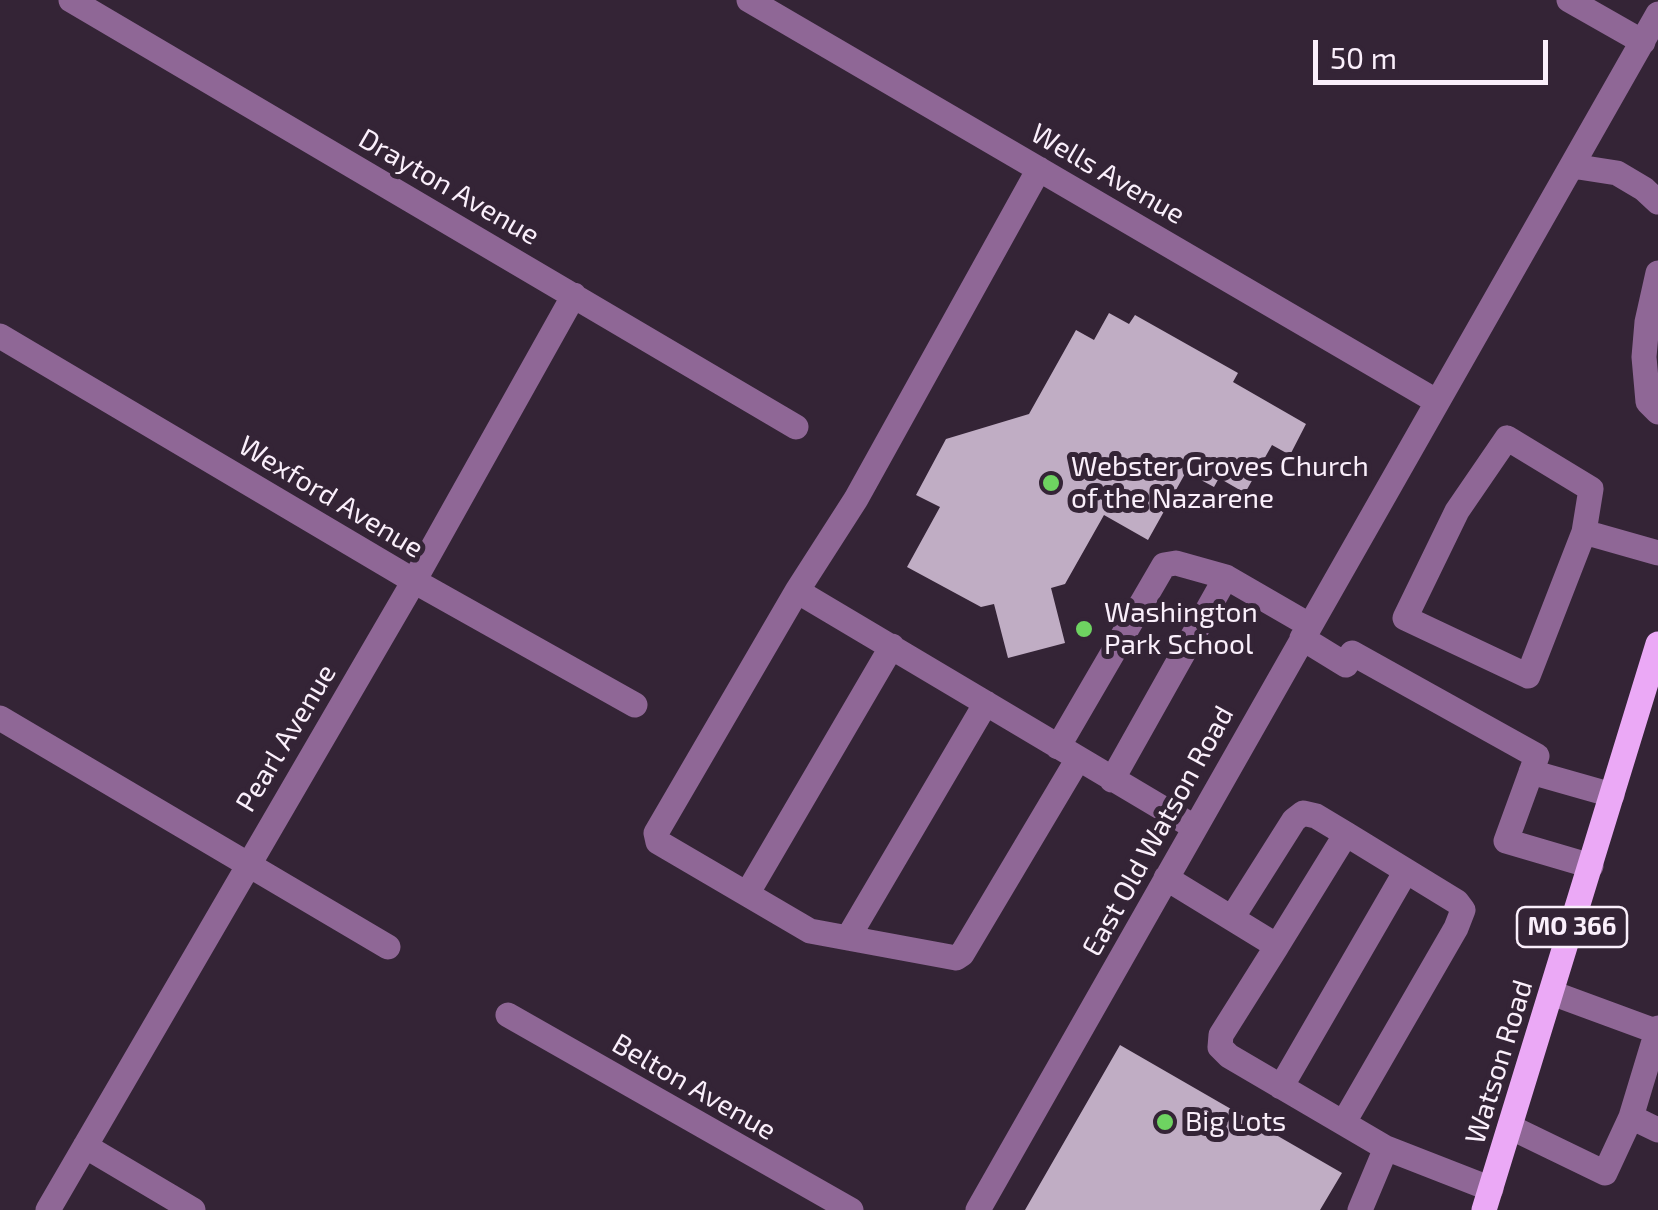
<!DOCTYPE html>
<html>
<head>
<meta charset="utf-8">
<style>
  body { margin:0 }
  #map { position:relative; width:1658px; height:1210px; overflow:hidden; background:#342436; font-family:"Exo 2",sans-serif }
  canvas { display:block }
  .scale { position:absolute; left:1313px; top:40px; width:235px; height:45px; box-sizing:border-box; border:5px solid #faeffb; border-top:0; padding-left:12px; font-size:30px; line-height:35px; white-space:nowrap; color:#faeffb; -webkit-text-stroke:8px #342436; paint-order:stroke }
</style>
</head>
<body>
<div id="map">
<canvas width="1658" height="1210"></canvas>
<div class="scale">50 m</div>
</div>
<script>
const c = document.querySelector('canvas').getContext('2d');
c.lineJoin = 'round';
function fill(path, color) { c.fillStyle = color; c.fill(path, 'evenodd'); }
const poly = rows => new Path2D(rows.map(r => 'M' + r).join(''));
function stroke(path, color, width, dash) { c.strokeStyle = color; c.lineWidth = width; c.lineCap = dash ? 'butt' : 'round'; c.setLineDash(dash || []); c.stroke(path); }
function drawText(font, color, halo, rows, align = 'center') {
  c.font = font + ' "Exo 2",sans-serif'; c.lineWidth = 10; c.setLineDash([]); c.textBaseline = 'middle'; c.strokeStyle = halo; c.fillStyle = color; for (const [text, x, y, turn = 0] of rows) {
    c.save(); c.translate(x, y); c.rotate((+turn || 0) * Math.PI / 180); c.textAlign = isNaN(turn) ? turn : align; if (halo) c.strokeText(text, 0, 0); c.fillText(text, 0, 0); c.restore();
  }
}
fill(poly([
  [1109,313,1129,324,1135,315,1238,373,1233,382,1306,424,1290,455,1272,445,1245,493,1219,478,1214,487,1186,472,1148,540,1104,515,1065,584,1051,588,1065,643,1008,658,994,604,981,607,907,567,940,507,916,495,946,439,1029,414,1076,330,1094,340],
  [1120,1045,1342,1173,1320,1210,1025,1210]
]), '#c0adc4');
stroke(poly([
  [71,0,796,427],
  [749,0,1436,401],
  [1569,0,1643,42],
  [1572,166,1617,173,1644,189,1658,202],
  [1039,169,856,499,797,591,1194,827],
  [1658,273,1647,322,1644,357,1648,402,1658,412],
  [0,336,414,581,635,705],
  [1507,438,1591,489,1584,532,1528,676,1405,618,1457,511,1507,438],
  [1584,532,1658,553],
  [797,591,656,833,658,842,810,931,956,958,962,954,1078,759],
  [1302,638,1346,665,1352,653,1537,756,1506,841,1591,866],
  [0,718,388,947],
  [1058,747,1164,565,1176,563,1226,577,1309,625],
  [1531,772,1612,795],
  [1112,780,1226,577],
  [1166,878,1277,946,1221,1035,1220,1047,1229,1056,1386,1148,1491,1189],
  [747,894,892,646],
  [1232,918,1294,820,1303,813,1316,816,1346,834,1457,902,1463,910,1456,928,1344,1122],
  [849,936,986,703],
  [1277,946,1346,834],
  [1552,993,1658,1032],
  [508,1015,851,1210],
  [1281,1087,1406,871],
  [1631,1117,1658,1028],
  [1510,1127,1605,1173,1631,1117,1658,1130],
  [85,1146,193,1210],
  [48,1210,414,581,574,295],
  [978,1210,1658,14],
  [1360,1210,1386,1148]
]), '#8f6796', 25);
stroke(poly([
  [1484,1210,1658,644]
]), '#eba9f6', 25);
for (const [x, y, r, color] of [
  [1051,483,10,"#6ed361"],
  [1084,629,10,"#6ed361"],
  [1165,1122,10,"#6ed361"]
]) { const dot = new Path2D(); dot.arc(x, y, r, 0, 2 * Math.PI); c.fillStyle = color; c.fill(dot); stroke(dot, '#342436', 4); }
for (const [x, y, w] of [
  [1572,927,110]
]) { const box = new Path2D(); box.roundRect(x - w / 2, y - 20, w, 40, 8); c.fillStyle = '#342436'; c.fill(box); stroke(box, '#faeffb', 2.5); }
drawText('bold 25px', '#faeffb', null, [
  ["MO 366",1572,927]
]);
drawText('28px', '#faeffb', '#342436', [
  ["Wells Avenue",1108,174,30],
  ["Drayton Avenue",449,187,30],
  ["Wexford Avenue",331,497,31],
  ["Pearl Avenue",286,738,-59],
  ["East Old Watson Road",1158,831,-61],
  ["Watson Road",1499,1062,-73],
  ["Belton Avenue",694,1087,30]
]);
drawText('28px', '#faeffb', '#342436', [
  ["Webster Groves Church",1071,467],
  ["of the Nazarene",1071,499],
  ["Washington",1104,613],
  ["Park School",1104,645],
  ["Big Lots",1185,1122]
], 'left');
</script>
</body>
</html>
